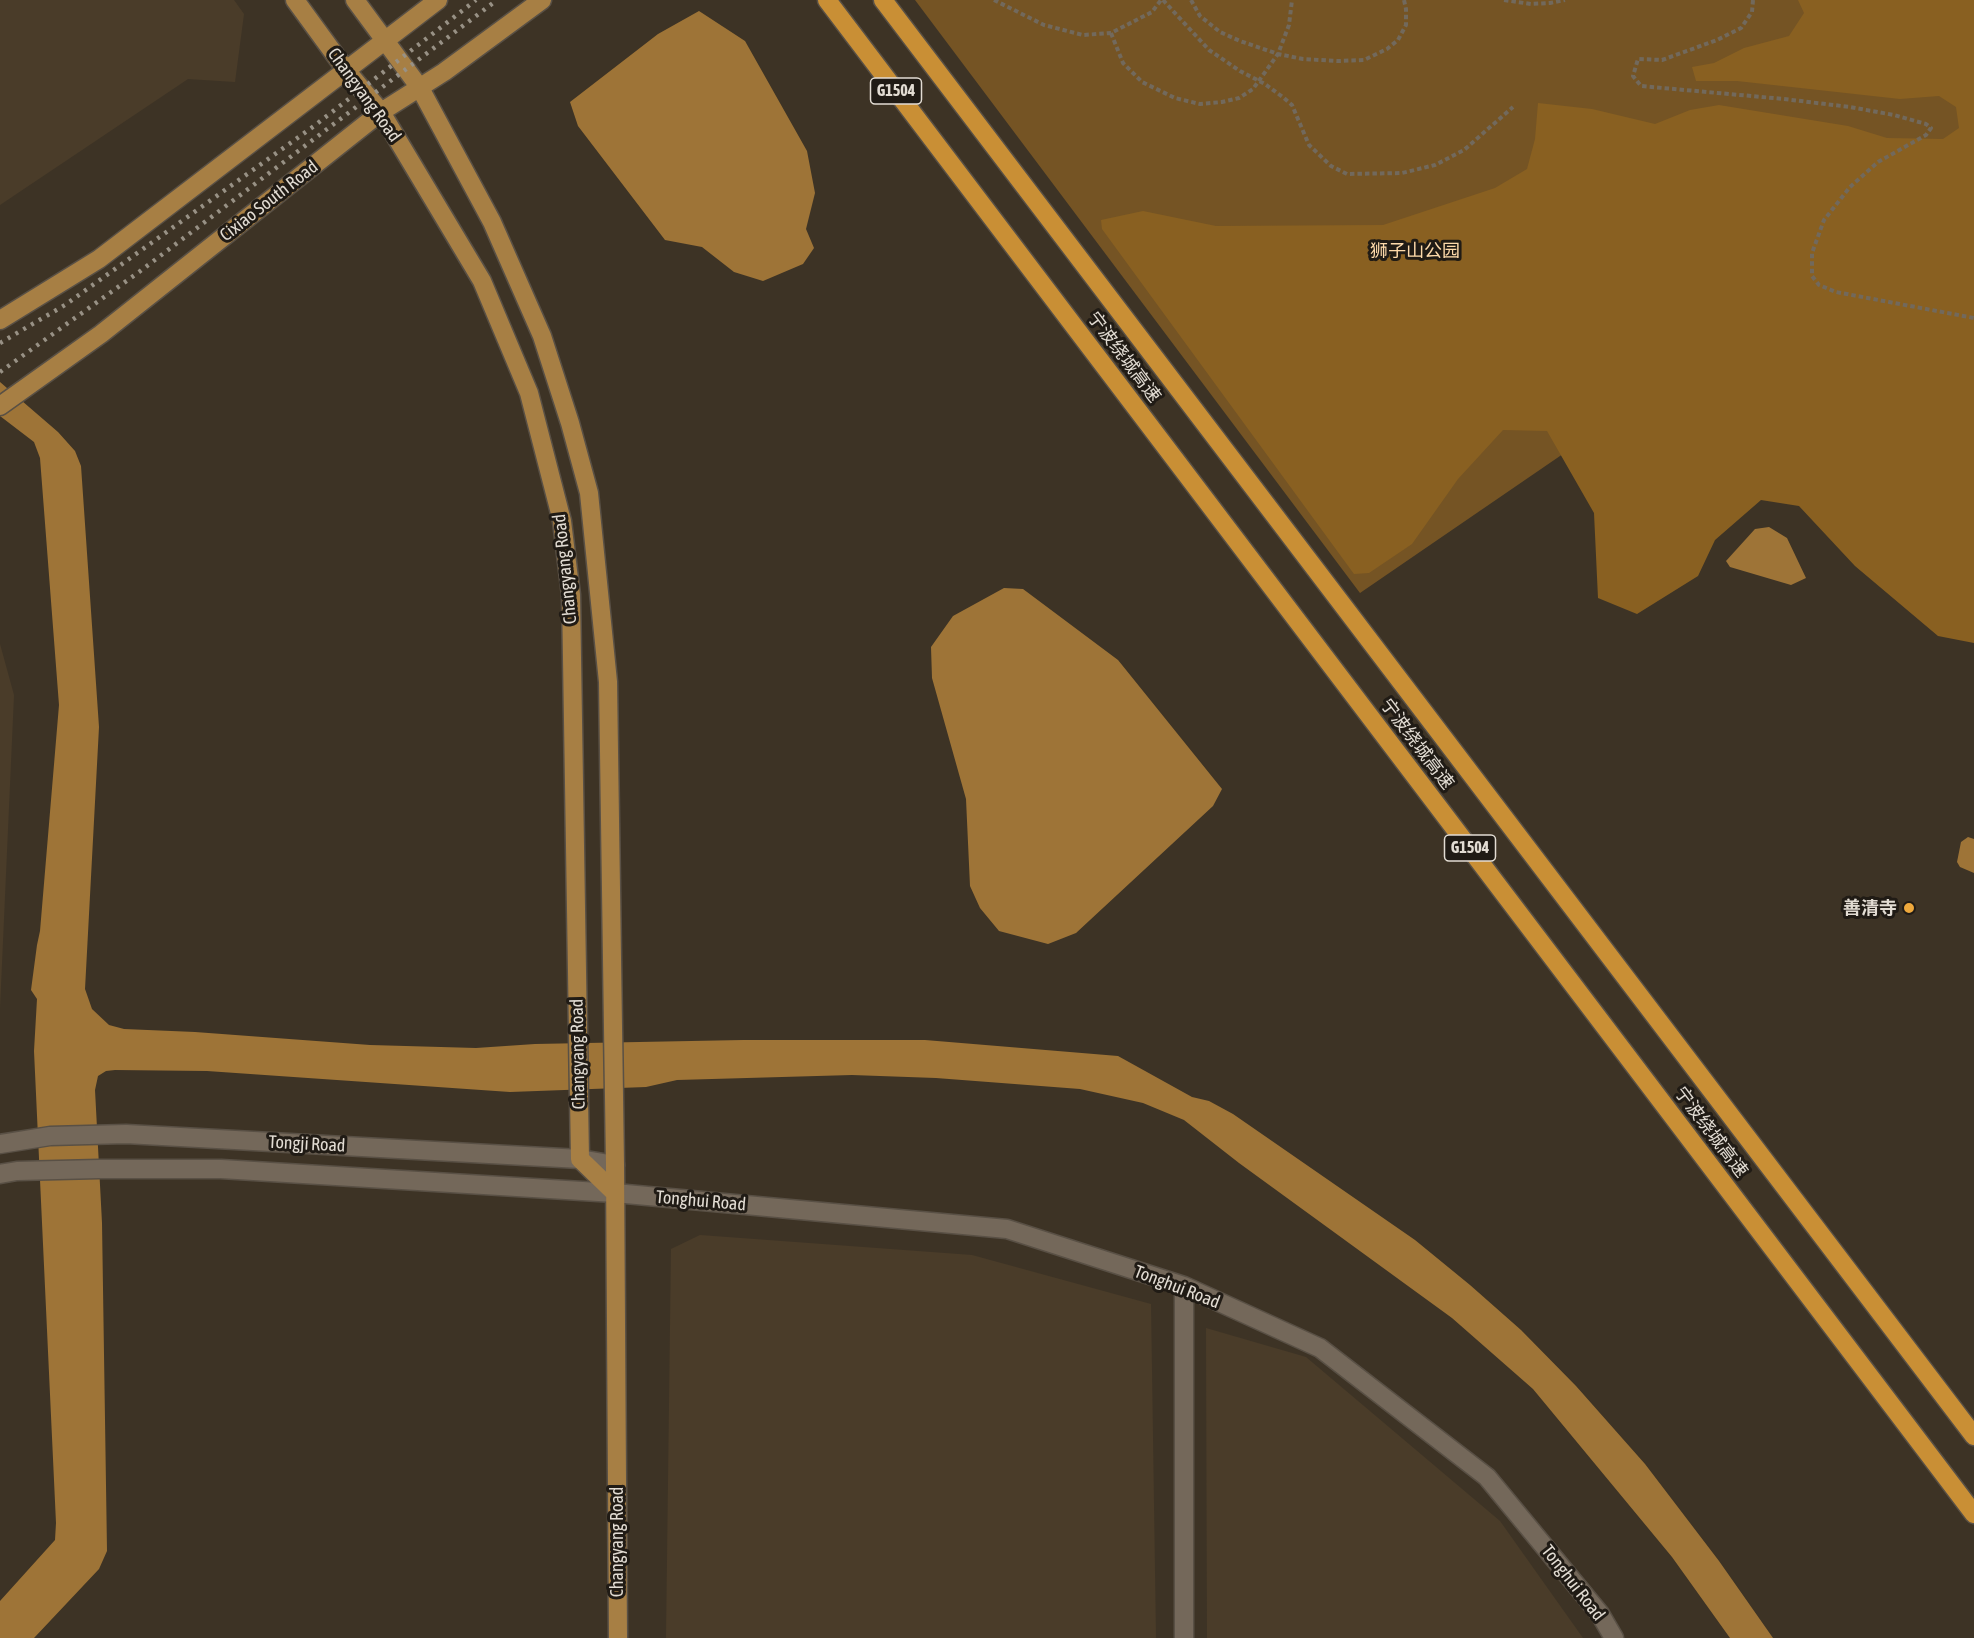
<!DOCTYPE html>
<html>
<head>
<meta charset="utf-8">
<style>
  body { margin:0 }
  canvas { display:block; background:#3d3325 }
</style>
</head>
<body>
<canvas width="1974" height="1638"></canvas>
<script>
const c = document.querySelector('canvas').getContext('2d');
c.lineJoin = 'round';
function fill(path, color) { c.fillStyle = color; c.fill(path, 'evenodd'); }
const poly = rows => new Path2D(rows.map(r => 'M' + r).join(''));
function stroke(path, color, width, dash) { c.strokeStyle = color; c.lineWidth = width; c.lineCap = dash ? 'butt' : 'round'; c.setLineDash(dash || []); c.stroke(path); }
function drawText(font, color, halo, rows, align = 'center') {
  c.font = font + ' "Asap Condensed","Noto Sans SC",sans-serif'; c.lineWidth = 6; c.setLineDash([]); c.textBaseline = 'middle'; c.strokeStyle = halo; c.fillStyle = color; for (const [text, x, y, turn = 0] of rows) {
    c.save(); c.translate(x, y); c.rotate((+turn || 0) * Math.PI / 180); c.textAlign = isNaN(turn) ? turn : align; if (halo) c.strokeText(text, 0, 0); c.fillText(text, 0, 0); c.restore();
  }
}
fill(poly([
  [0,0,234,0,244,14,235,82,188,79,0,205],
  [0,644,14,695,0,1008],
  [700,1235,972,1255,1151,1304,1156,1638,666,1638,671,1249],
  [1206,1328,1306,1357,1500,1521,1583,1638,1207,1638]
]), '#4a3c29');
fill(poly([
  [915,0,1974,0,1974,580,1687,369,1360,593]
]), '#755424');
fill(poly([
  [1798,0,1974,0,1974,643,1938,636,1855,566,1799,506,1761,500,1715,540,1698,576,1637,614,1598,598,1594,513,1547,431,1503,430,1458,479,1412,544,1369,573,1354,574,1102,229,1101,220,1143,211,1216,226,1383,225,1495,188,1527,169,1535,139,1538,103,1592,109,1655,124,1690,110,1719,105,1848,126,1887,138,1943,139,1959,128,1956,107,1939,96,1900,99,1737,81,1696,81,1692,67,1714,63,1744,48,1789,36,1804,13]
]), '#896021');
fill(poly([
  [699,11,745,41,807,151,815,193,806,229,814,248,803,264,763,281,734,272,702,247,665,240,578,126,570,102,658,34],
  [0,382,58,432,75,451,81,466,99,727,85,989,92,1009,109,1025,124,1029,195,1032,370,1045,476,1048,535,1044,743,1040,925,1040,1118,1056,1192,1097,1209,1101,1233,1114,1415,1240,1470,1285,1521,1330,1576,1386,1645,1464,1719,1561,1773,1638,1730,1638,1672,1557,1533,1389,1452,1318,1239,1163,1184,1120,1143,1103,1080,1089,936,1078,852,1075,677,1080,646,1087,510,1092,207,1071,115,1070,106,1071,98,1076,95,1090,102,1223,107,1551,99,1569,34,1638,0,1638,0,1601,55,1540,56,1523,34,1051,37,999,31,990,37,945,40,931,59,705,40,458,34,442,0,416],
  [1769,527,1787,538,1806,578,1791,585,1730,567,1726,561,1755,529],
  [1004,588,1023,589,1118,660,1222,789,1213,806,1076,933,1048,944,999,931,980,908,970,886,966,799,932,678,931,647,953,616],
  [1968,837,1974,839,1974,873,1960,867,1957,862,1961,842]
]), '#9e7437');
const minor = poly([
  [0,1144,50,1136,126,1134,580,1159,615,1165],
  [0,1174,17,1171,99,1169,221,1169,615,1193,1007,1229,1184,1286,1320,1348,1487,1477,1600,1614,1614,1638],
  [1184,1286,1184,1638]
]);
const major = poly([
  [295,0,346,70,381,112,482,281,529,393,562,521,571,595,580,1159,615,1193],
  [355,0,420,88,492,222,542,336,570,423,589,493,608,682,615,1165,618,1638],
  [0,320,99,259,438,0],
  [0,406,101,334,381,112,444,72,542,0]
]);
const highway = poly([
  [827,0,1974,1514],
  [883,0,1974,1436]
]);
stroke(minor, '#595045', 21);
stroke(major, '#595045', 21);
stroke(highway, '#595045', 21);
stroke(poly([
  [994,0,1044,25,1083,35,1111,33,1152,12,1161,0],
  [1163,0,1209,50,1240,71,1265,84,1284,98,1292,105,1309,145,1331,166,1347,174,1402,173,1435,165,1464,150,1513,107],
  [1191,0,1200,16,1220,32,1240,41,1278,54,1303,59,1338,61,1364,60,1387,49,1398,40,1406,25,1406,9,1404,0],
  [1504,0,1531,4,1550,3,1565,0],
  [1753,0,1752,12,1741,28,1717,40,1662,60,1638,59,1633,76,1641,86,1784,99,1850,107,1894,115,1926,124,1931,128,1926,135,1878,162,1850,187,1824,220,1812,253,1812,276,1819,285,1836,292,1974,318],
  [1111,33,1123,63,1142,82,1175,98,1200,104,1222,102,1239,98,1253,89,1278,54,1289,25,1292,0]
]), '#72695c', 4, [4.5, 3]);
stroke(minor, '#74685a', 18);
stroke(major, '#a77f44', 18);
stroke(highway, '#c98f35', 18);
stroke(poly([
  [0,343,65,305,314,126,476,0],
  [0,372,139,272,497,0]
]), '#989185', 4.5, [3, 6]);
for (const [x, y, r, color] of [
  [1909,908,6,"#eea83c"]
]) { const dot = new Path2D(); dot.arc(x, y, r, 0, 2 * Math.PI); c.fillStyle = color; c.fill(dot); stroke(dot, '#201b15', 2); }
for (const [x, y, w] of [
  [896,91,51],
  [1470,848,51]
]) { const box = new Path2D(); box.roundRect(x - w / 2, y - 13, w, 26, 4.5); c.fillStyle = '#201b15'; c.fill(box); stroke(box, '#e2dcd3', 1.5); }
drawText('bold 16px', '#e2dcd3', null, [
  ["G1504",896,91],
  ["G1504",1470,848]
]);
drawText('18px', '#e2dcd3', '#201b15', [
  ["Changyang Road",364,95,54],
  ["Cixiao South Road",269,201,-38],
  ["宁波绕城高速",1124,357,53],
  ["Changyang Road",565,569,-96],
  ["宁波绕城高速",1417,744,53],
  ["Changyang Road",578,1054,-91],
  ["宁波绕城高速",1711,1132,53],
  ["Tongji Road",307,1144,3],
  ["Tonghui Road",701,1201,5],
  ["Tonghui Road",1177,1287,21],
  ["Changyang Road",617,1542,-90],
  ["Tonghui Road",1573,1583,52]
]);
drawText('18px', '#fedaaa', '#201b15', [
  ["狮子山公园",1415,251]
]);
drawText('bold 18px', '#e2dcd3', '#201b15', [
  ["善清寺",1897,908]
], 'right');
</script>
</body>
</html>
